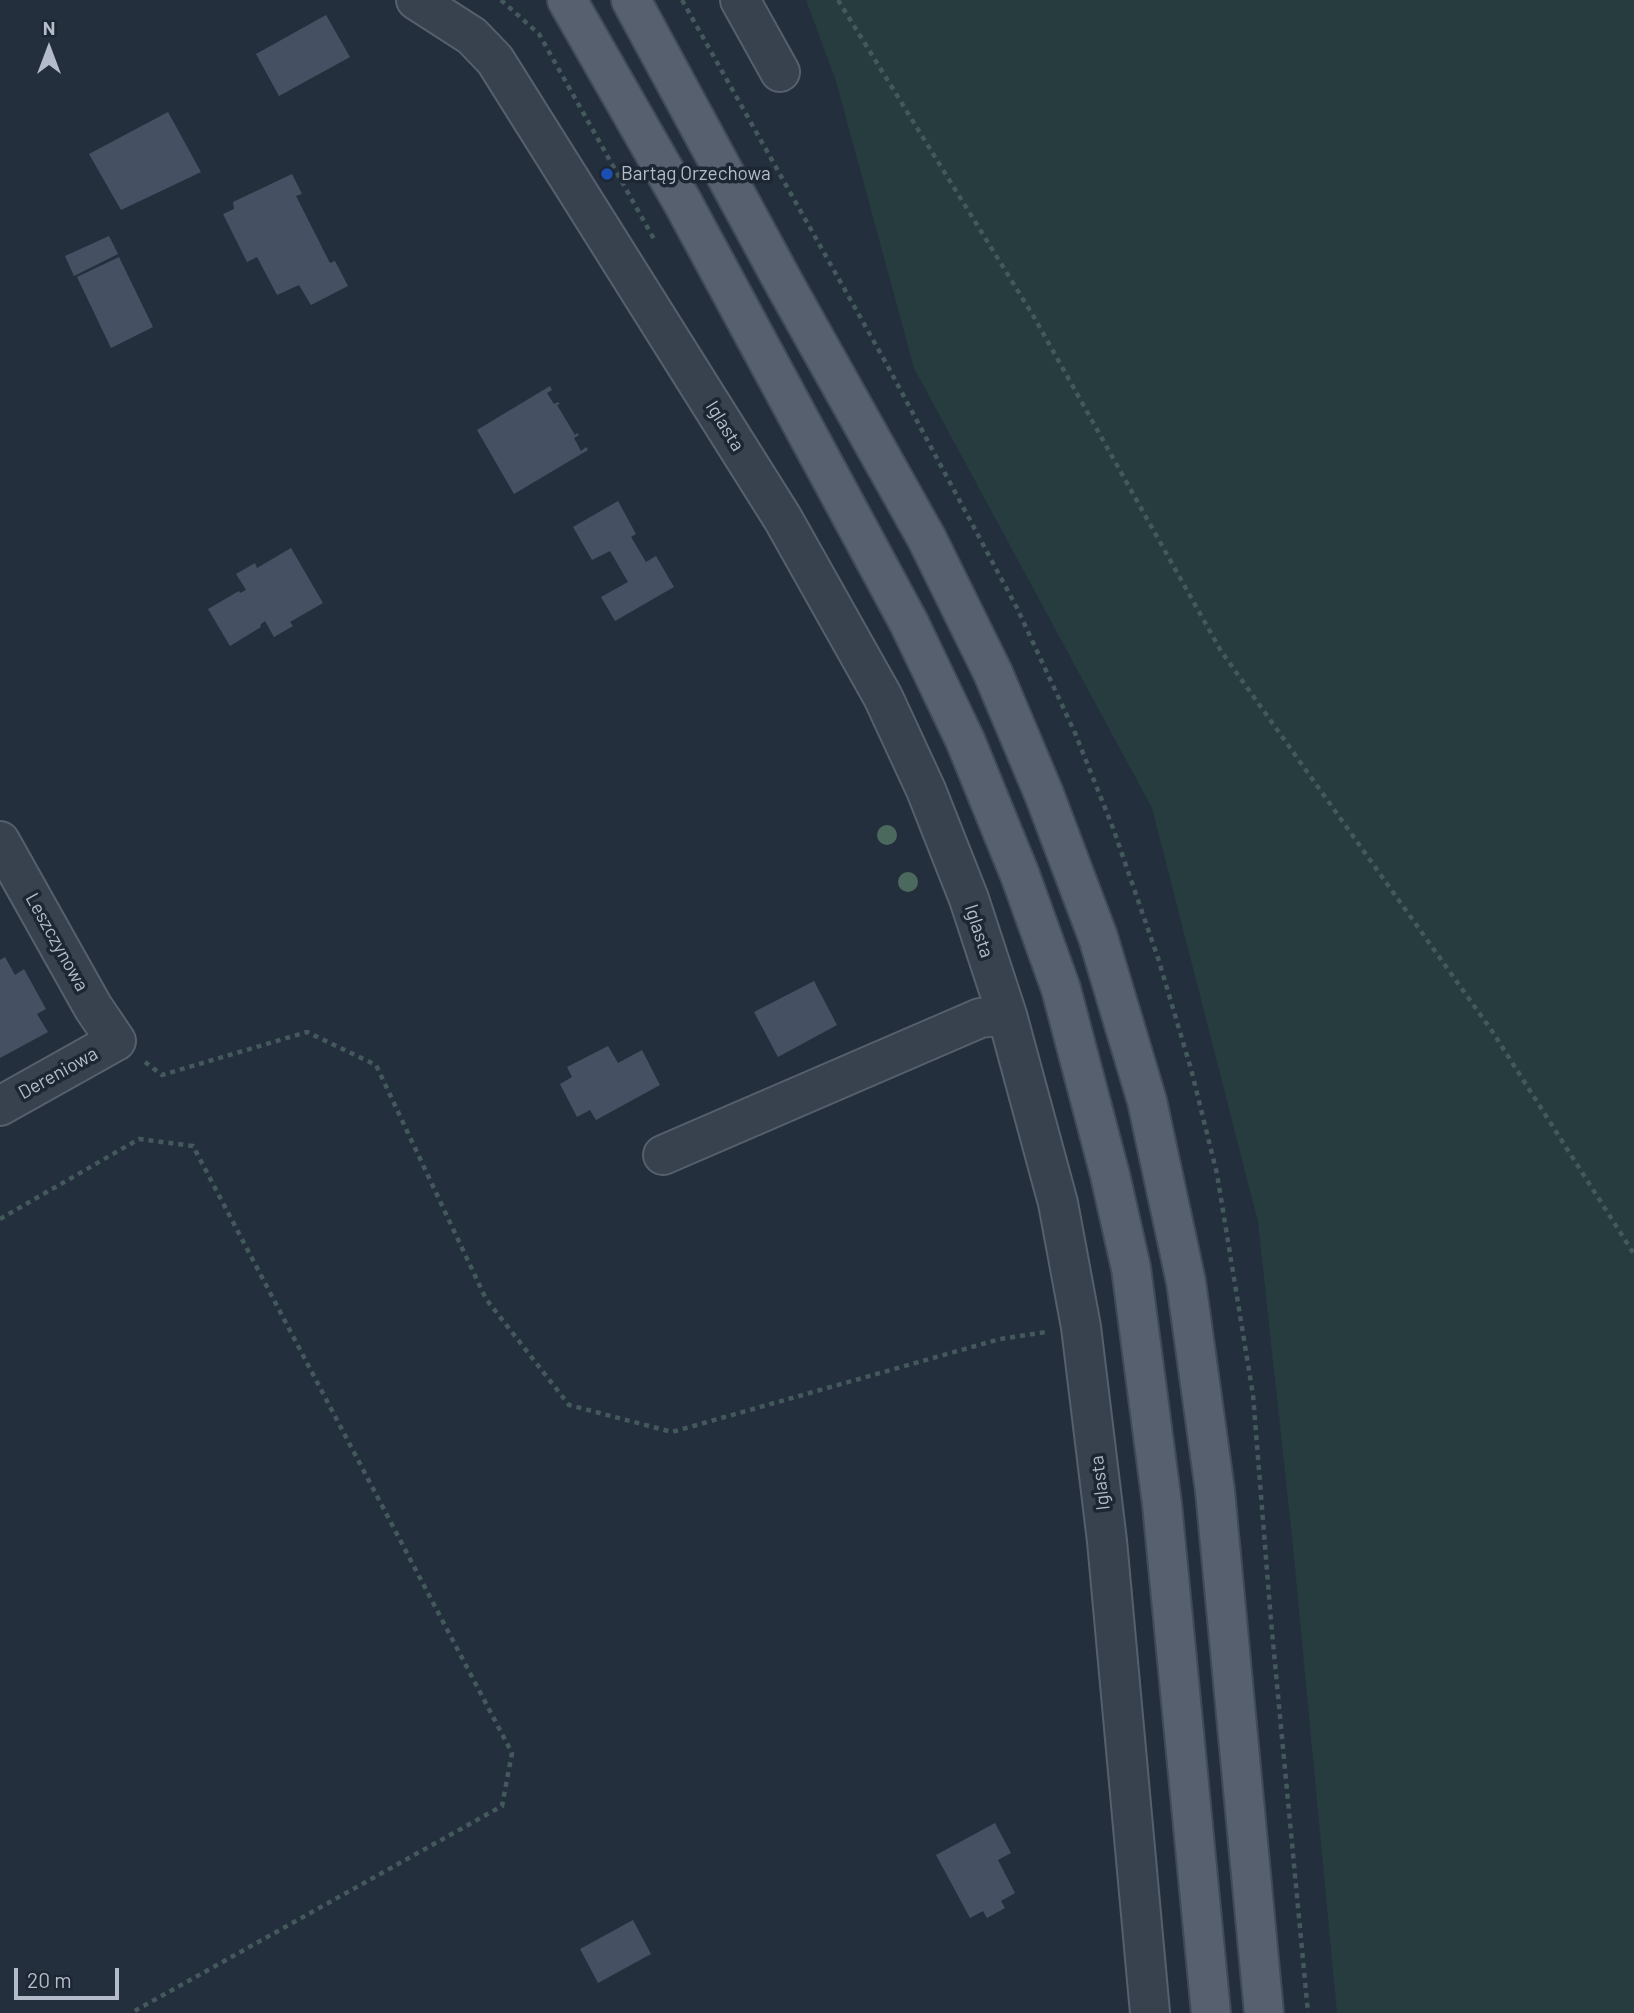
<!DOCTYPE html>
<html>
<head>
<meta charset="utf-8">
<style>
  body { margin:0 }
  #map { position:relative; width:1634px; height:2013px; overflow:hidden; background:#242f3e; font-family:Barlow,sans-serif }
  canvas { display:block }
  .north { position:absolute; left:14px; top:14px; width:70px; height:70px; -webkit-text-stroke:5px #1d2633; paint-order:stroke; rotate:0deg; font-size:19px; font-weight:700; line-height:28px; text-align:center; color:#b4bcc9 }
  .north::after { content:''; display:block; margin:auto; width:24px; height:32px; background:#b4bcc9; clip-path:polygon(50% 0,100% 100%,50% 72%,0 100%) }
  .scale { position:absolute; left:14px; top:1968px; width:105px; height:32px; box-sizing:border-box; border:4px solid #b4bcc9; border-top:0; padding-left:9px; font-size:21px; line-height:24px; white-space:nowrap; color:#b4bcc9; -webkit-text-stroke:5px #1d2633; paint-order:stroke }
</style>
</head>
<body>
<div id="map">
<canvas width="1634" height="2013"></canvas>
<div class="north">N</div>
<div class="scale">20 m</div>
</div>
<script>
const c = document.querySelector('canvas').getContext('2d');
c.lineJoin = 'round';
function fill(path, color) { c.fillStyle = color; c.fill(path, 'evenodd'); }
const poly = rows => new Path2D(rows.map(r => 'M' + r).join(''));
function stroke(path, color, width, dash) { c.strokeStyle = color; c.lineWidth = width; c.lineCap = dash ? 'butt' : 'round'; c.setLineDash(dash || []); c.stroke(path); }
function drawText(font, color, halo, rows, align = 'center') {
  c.font = font + ' Barlow,sans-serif'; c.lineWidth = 7; c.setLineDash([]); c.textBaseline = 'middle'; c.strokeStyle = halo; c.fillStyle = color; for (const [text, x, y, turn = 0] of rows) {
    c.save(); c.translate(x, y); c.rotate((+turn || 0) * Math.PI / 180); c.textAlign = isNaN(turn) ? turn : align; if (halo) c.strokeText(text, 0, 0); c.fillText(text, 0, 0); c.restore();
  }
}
fill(poly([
  [806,0,1634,0,1634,2013,1337,2013,1293,1546,1258,1222,1152,808,914,368,836,81]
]), '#263c3f');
fill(poly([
  [326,15,350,57,279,96,256,54],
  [168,112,201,172,121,210,89,154],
  [292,174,302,194,296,196,330,263,335,261,348,286,311,305,299,285,277,295,257,257,247,262,223,214,234,209,233,202],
  [109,236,118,254,74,276,65,256],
  [119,257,153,327,111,348,77,277],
  [550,386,552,390,547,393,554,404,558,402,560,404,557,405,575,435,577,433,579,435,574,438,581,451,586,447,588,450,514,494,477,430],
  [618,501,636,534,631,537,646,562,656,556,674,587,615,621,601,597,628,582,610,551,592,560,573,527],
  [291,548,323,603,290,622,293,626,274,637,265,621,260,625,261,627,230,646,208,609,239,591,240,593,246,590,236,574,255,563,257,568],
  [5,957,15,975,24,969,46,1009,37,1014,48,1032,0,1058,0,960],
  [814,981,837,1025,778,1057,754,1012],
  [608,1046,618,1063,642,1050,660,1085,596,1120,590,1110,577,1117,560,1084,572,1077,567,1067],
  [995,1823,1011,1853,998,1860,1015,1893,1001,1901,1005,1908,987,1918,983,1911,970,1918,936,1855],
  [633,1920,651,1954,598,1983,580,1949]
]), '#455162');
const minor = poly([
  [416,0,472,36,495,60,783,519,883,697,926,790,969,899,1007,1015,1058,1203,1081,1327,1107,1541,1150,2013],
  [740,0,780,72],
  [0,841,93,1007,116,1041,0,1106],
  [663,1155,980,1018,1007,1015]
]);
const major = poly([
  [567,0,683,203,909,623,965,740,1020,875,1061,989,1110,1175,1131,1268,1162,1504,1211,2013],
  [631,0,785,285,927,539,993,673,1044,794,1098,937,1147,1101,1186,1282,1215,1491,1264,2013]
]);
stroke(minor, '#565f6c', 42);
stroke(major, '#414a57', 42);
stroke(poly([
  [501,0,539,34,654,239],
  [682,0,886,363,1017,608,1075,733,1113,828,1158,958,1191,1069,1217,1174,1253,1395,1271,1621,1308,2013],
  [838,0,1034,317,1221,651,1492,1031,1634,1254],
  [145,1062,162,1075,307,1032,376,1065,486,1299,569,1405,672,1432,1000,1339,1046,1332],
  [0,1219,139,1139,193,1146,512,1753,502,1806,131,2013]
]), '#44595c', 4.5, [5, 5]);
stroke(minor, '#38414e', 38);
stroke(major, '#56606e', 38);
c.fillStyle = '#4b6a5d';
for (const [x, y] of [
  [887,835],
  [908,882]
]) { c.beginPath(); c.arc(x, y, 10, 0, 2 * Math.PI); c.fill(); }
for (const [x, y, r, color] of [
  [607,174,7,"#1a4fb4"]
]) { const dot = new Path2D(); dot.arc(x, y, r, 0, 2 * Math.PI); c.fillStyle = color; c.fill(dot); stroke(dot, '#1d2633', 2.5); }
drawText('19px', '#b4bcc9', '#1d2633', [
  ["Bartąg Orzechowa",621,174]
], 'left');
drawText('19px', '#b4bcc9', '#1d2633', [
  ["Iglasta",725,426,58],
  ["Iglasta",979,931,72],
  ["Leszczynowa",57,942,61],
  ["Dereniowa",58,1073,-29],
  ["Iglasta",1100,1483,-97]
]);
</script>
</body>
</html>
